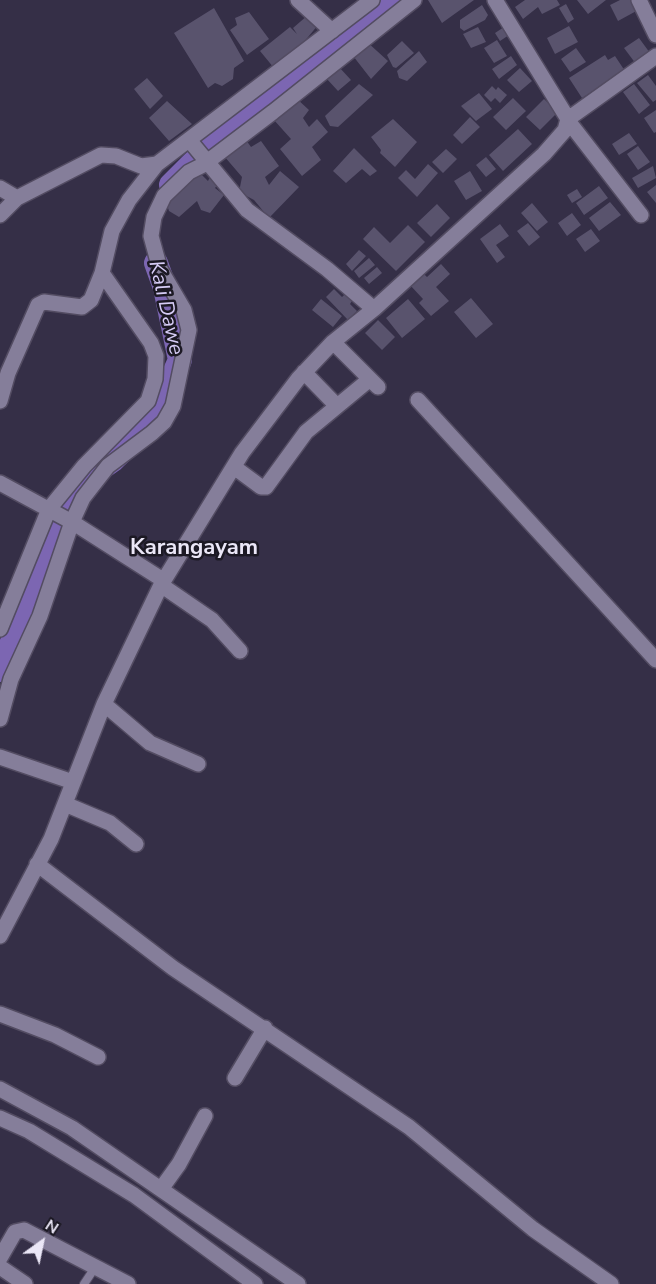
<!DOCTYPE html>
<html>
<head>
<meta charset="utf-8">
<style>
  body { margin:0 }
  #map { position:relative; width:656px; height:1284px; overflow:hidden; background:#352f47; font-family:"Nunito Sans",sans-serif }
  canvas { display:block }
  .north { position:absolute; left:12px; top:1212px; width:60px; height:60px; -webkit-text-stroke:4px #1c1924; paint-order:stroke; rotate:33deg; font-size:16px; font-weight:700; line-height:24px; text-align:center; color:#ebe7f7 }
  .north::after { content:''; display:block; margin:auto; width:21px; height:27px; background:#ebe7f7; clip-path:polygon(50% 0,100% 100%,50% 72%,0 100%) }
</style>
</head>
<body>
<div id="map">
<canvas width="656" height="1284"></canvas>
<div class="north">N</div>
</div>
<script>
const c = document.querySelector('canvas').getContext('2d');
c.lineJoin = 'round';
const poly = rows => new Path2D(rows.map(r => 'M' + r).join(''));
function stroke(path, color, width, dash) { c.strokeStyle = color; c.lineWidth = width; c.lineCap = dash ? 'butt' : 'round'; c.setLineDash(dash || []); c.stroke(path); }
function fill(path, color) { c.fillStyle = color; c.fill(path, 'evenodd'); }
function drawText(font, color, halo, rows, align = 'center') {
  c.font = font + ' "Nunito Sans",sans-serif'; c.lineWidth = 5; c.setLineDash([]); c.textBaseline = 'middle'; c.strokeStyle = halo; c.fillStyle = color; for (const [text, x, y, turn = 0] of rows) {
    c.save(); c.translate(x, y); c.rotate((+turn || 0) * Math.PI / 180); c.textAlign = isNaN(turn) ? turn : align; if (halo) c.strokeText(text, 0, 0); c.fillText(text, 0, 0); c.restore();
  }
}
stroke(poly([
  [171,185,207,149,392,0],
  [0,670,22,619,56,517,79,484,113,460,152,422,180,360,165,288,156,263]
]), '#7c66b2', 24);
fill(poly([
  [428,0,474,0,442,23],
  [525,0,557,0,560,5,542,14,538,7,523,19,515,7],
  [577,0,606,0,588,14],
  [620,0,635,0,640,9,618,21,610,5],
  [566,4,574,19,568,23,559,8],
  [482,5,488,15,485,20,464,31,460,28,460,20],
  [214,8,244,61,234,68,233,79,222,86,215,83,208,88,174,33],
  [249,12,269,39,247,55,230,30,237,25,235,18],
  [308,15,318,25,304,42,274,68,260,51,290,27,297,34,293,28],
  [569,26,578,42,555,54,547,38],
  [478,27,486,42,471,48,463,34],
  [504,27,509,35,500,41,495,33],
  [639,38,650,53,636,64,624,48],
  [497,40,507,56,494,63,484,48],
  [366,41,388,61,371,79,350,52],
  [402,41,414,53,396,68,393,67,387,55],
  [576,48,586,62,570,72,561,59],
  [419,51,427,62,407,81,399,78,397,71],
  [605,55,608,60,615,56,625,71,582,98,569,78],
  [511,56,517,65,499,79,492,69],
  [339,67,351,80,338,91,326,78],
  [520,68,532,81,519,92,507,80],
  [648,75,656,86,656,100,653,102,637,83],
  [147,78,163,96,150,109,134,89],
  [359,84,373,95,338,127,330,126,325,116],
  [634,84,650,105,639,114,623,92],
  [492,86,496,90,498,87,507,95,500,103,495,98,491,102,484,95],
  [479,93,492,109,476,121,461,106],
  [296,98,309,110,303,118,309,127,317,119,328,132,312,147,321,160,302,176,280,149,291,139,274,120],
  [513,98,526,111,506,130,493,117],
  [544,99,558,112,540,130,526,117],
  [167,101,192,124,169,141,149,118],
  [656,110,656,132,654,133,644,118],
  [470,117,480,127,462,144,453,135],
  [393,119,417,142,395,167,380,153,381,150,371,137],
  [518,129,532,144,503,171,489,155],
  [629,133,637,144,619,155,612,144],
  [246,140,251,147,261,141,279,166,265,177,269,185,280,171,299,187,269,218,254,200,239,192,242,177,224,156],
  [638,146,650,162,638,170,627,154],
  [354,148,377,171,370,176,362,169,346,183,333,171],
  [446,149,457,159,443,173,432,162],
  [486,157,496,169,486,177,476,165],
  [428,164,438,173,417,197,398,178,406,170,415,179],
  [653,166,656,178,638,188,632,178],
  [196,169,208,181,212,173,219,183,215,188,224,195,210,213,201,210,197,201,179,217,169,211,165,199],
  [470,171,482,191,466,200,454,181],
  [656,185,656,203,647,192],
  [599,186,608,198,584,215,576,203],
  [577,189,582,197,572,203,567,195],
  [610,202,621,215,599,231,589,218],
  [532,203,548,222,537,231,521,213],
  [437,204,450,218,431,237,417,223],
  [572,213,581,225,567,236,558,223],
  [528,223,540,237,529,246,517,231],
  [500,224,509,236,496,245,505,257,497,263,480,239],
  [408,225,425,242,396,271,363,239,374,227,390,243],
  [591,229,600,241,585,252,576,239],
  [359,250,366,256,352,271,346,264],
  [369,258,375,265,359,278,354,271],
  [441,264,450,274,436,287,449,301,431,316,419,303,423,299,409,284,422,272,427,277],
  [377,267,382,273,369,284,364,278],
  [334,289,342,297,345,294,352,301,350,304,357,311,348,320,326,297],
  [471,298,493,324,476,338,454,312],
  [321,299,342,316,333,327,312,310],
  [408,299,425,319,402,338,386,318],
  [378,320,395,337,382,350,365,333]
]), '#59536d');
const service = poly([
  [84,1284,96,1266]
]);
const minor = poly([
  [298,0,332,31],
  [639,0,656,35],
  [568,119,656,56],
  [569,122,641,215],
  [190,141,247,210,327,269,374,309],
  [0,188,17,198],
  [0,215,17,198,101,155,116,156,141,166,157,164,372,0],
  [333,342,378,387],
  [304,372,337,406],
  [418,400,656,660],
  [0,401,8,373,38,305,44,302,82,307,91,300,102,273,112,231,129,200,157,164],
  [234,467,261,487,266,487,306,432,370,379],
  [0,483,72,522,163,580],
  [161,585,212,620,240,651],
  [0,629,49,509,84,466,148,401,155,379,156,356,151,343,102,273],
  [104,704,150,743,198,764],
  [0,719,11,679,40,616,72,522,83,498,108,466,152,433,164,422,173,406,189,330,184,310,160,269,151,236,154,217,164,196,189,172,203,165,273,112,414,0],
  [0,757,73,782],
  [65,804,110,823,136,844],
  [37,864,173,968,409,1127,533,1229,611,1284],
  [0,936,51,839,104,704,161,585,242,453,298,379,333,342,374,309,544,154,565,130,568,119,495,0],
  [0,1014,55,1035,98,1057],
  [235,1078,265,1028],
  [0,1089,72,1128,298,1284],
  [0,1118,29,1131,134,1195,255,1284],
  [161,1189,179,1164,205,1116],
  [0,1258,15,1232,24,1230,128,1284],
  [0,1267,25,1284]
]);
stroke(service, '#534c62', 10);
stroke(minor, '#534c62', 18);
stroke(service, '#857e9a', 8);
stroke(minor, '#857e9a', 15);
drawText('italic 21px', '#d6ccf6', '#1c1924', [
  ["Kali Dawe",165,308,77]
]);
drawText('bold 22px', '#ebe7f7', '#1c1924', [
  ["Karangayam",194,549]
]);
</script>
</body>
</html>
